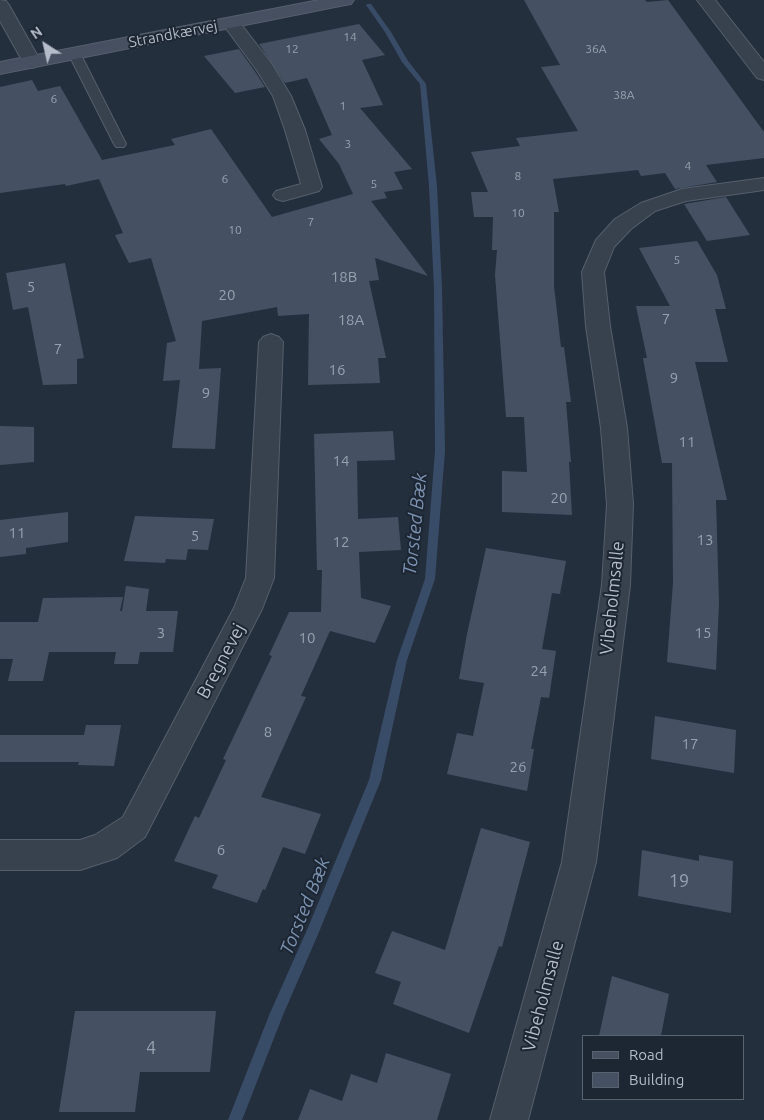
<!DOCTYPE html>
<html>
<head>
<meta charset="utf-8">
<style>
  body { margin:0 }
  #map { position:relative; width:764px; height:1120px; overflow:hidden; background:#242f3e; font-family:Ubuntu,sans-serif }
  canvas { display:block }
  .legend { position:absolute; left:582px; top:1035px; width:162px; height:65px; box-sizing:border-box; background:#1d2633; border:1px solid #59626f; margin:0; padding:6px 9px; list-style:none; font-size:15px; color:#b4bcc9 }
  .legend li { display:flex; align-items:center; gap:10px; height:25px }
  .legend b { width:25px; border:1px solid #59626f }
  .north { position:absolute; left:20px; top:20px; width:50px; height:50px; -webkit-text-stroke:4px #1d2633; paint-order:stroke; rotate:325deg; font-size:14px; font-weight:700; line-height:20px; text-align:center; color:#b4bcc9 }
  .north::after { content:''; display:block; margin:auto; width:18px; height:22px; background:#b4bcc9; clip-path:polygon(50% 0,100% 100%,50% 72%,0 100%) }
</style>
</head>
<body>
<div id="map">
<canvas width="764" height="1120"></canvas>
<ul class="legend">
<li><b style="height:6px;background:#465061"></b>Road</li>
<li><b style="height:14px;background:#455162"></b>Building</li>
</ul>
<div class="north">N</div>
</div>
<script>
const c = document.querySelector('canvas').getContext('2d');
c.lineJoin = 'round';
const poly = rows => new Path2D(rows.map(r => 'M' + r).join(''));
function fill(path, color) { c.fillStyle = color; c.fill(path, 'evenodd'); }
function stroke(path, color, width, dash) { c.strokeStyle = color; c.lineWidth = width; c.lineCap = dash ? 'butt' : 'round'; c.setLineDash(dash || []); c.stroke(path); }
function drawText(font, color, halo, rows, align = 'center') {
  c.font = font + ' Ubuntu,sans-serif'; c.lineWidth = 4; c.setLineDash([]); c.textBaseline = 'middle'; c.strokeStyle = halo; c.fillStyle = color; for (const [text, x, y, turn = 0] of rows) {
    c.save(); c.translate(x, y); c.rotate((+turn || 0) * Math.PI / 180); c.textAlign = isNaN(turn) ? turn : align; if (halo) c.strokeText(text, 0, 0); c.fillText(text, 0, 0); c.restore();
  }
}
fill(poly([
  [367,4,371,4,391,32,408,61,426,84,437,186,442,288,445,451,435,579,407,660,381,780,319,932,283,1015,242,1120,228,1120,270,1013,307,930,369,780,397,660,425,579,435,451,434,288,429,186,420,84,402,62,385,32,366,5,367,4]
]), '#394c67');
fill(poly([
  [524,0,645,0,647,2,668,0,764,132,764,158,706,165,717,182,675,189,665,173,641,176,638,170,553,179,559,212,554,212,554,286,561,347,564,347,571,402,566,402,571,462,569,462,572,515,502,512,502,471,527,472,524,417,506,417,495,275,497,250,492,250,493,217,474,217,471,192,488,192,471,152,520,146,516,138,578,131,541,67,560,65],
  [359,24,385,55,362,60,383,105,360,108,412,169,394,172,403,189,384,192,387,198,371,201,428,276,375,258,379,280,369,281,386,358,378,358,380,383,308,385,309,314,278,316,277,307,202,321,199,369,221,368,215,449,172,448,180,380,163,381,167,343,176,341,151,258,129,263,115,235,123,233,99,179,66,186,65,184,0,193,0,87,32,80,38,91,60,86,102,160,175,145,171,139,211,129,272,217,353,194,339,164,319,139,332,135,307,78,285,83,259,44],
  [239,49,254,70,265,87,235,93,204,56],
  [726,197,750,235,707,241,684,204],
  [697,241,717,275,726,309,715,309,728,362,695,362,727,500,716,500,719,603,716,670,667,662,673,583,672,463,662,463,643,358,647,358,636,306,670,306,639,248],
  [65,263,84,358,77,359,77,384,43,385,28,307,13,310,6,273],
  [0,426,34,427,34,462,0,465],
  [393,431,395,460,357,461,358,519,398,517,401,550,359,552,361,598,391,606,375,643,330,631,301,696,306,697,261,797,321,814,305,854,283,847,265,890,263,889,257,903,212,888,218,875,174,861,195,816,199,818,226,760,223,759,272,656,269,655,289,612,321,612,322,570,317,570,314,434],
  [68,512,68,542,26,548,26,554,0,557,0,520],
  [135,516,214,519,208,550,188,549,186,560,166,559,165,563,124,561],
  [486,548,566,561,560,594,552,593,542,649,556,651,549,698,541,697,531,749,534,749,527,791,447,774,457,733,473,736,484,683,459,679,467,634],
  [126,586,149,589,146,611,178,611,173,652,140,652,138,664,114,664,116,652,49,652,43,681,8,681,13,659,0,659,0,622,38,622,43,598,123,597,120,611,122,611],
  [655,716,736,730,734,773,651,759],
  [86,725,121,725,114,766,78,765,79,762,0,762,0,735,84,735],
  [481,828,530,842,502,947,499,946,469,1033,393,1004,401,982,375,973,392,931,445,950],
  [642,850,699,861,699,855,733,861,731,913,638,896],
  [612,976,669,994,661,1036,599,1036],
  [75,1011,216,1011,210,1072,140,1072,135,1112,59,1112],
  [386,1053,451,1074,437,1120,298,1120,310,1089,342,1101,351,1074,377,1083]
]), '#455162');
const lane = poly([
  [74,50,80,53,126,144,124,147,116,147,114,144,68,53,74,50]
]);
const street = poly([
  [0,0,6,1,9,5,41,62,38,66,32,68,26,66,23,62,0,21,0,0],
  [697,0,715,0,764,62,764,80,757,78,697,0],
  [231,18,237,19,271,63,291,96,305,130,322,187,319,191,283,201,276,199,273,195,276,191,301,184,285,130,273,96,256,69,222,23,225,19,231,18],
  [764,178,764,190,686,201,655,211,631,229,614,247,604,272,610,326,627,428,633,504,630,585,596,862,528,1120,490,1120,562,862,602,585,607,504,601,428,586,326,582,272,596,240,615,219,641,203,682,189,764,178],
  [271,334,279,337,283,342,274,578,262,609,145,837,117,858,80,870,0,870,0,840,80,840,95,835,123,817,234,608,246,578,259,342,263,337,271,334]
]);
const secondary = poly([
  [319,0,354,0,351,4,345,5,0,74,0,62,319,0]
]);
stroke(lane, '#565f6c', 2);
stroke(street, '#565f6c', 2);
stroke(secondary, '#565f6c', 2);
fill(lane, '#38414e');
fill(street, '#38414e');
fill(secondary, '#465061');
drawText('12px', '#98a1af', null, [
  ["14",350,37],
  ["12",292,49],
  ["36A",596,49],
  ["38A",624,95],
  ["6",54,99],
  ["1",343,106],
  ["3",348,144],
  ["4",688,166],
  ["8",518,176],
  ["6",225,179],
  ["5",374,184],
  ["10",518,213],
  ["7",311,222],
  ["10",235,230],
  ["5",677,260]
]);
drawText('15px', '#b4bcc9', '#1d2633', [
  ["Strandkærvej",173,34,-11]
]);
drawText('15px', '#98a1af', null, [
  ["18B",344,277],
  ["5",31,287],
  ["20",227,295],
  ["7",666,319],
  ["18A",351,320],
  ["7",58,349],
  ["16",337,370],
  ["9",674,378],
  ["9",206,393],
  ["11",687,442],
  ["14",341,461],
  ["20",559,498],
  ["11",17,533],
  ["5",195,536],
  ["13",705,540],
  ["12",341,542],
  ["3",161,633],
  ["15",703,633],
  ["10",307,638],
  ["24",539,671],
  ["8",268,732],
  ["17",690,744],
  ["26",518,767],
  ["6",221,850]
]);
drawText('18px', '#b4bcc9', '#1d2633', [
  ["Vibeholmsalle",612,598,-84],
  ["Bregnevej",221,661,-62],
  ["Vibeholmsalle",543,996,-75]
]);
drawText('18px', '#98a1af', null, [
  ["19",679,881],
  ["4",151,1048]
]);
drawText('italic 19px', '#7c92b1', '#1d2633', [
  ["Torsted Bæk",415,524,-84],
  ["Torsted Bæk",305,906,-68]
]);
</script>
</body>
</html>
